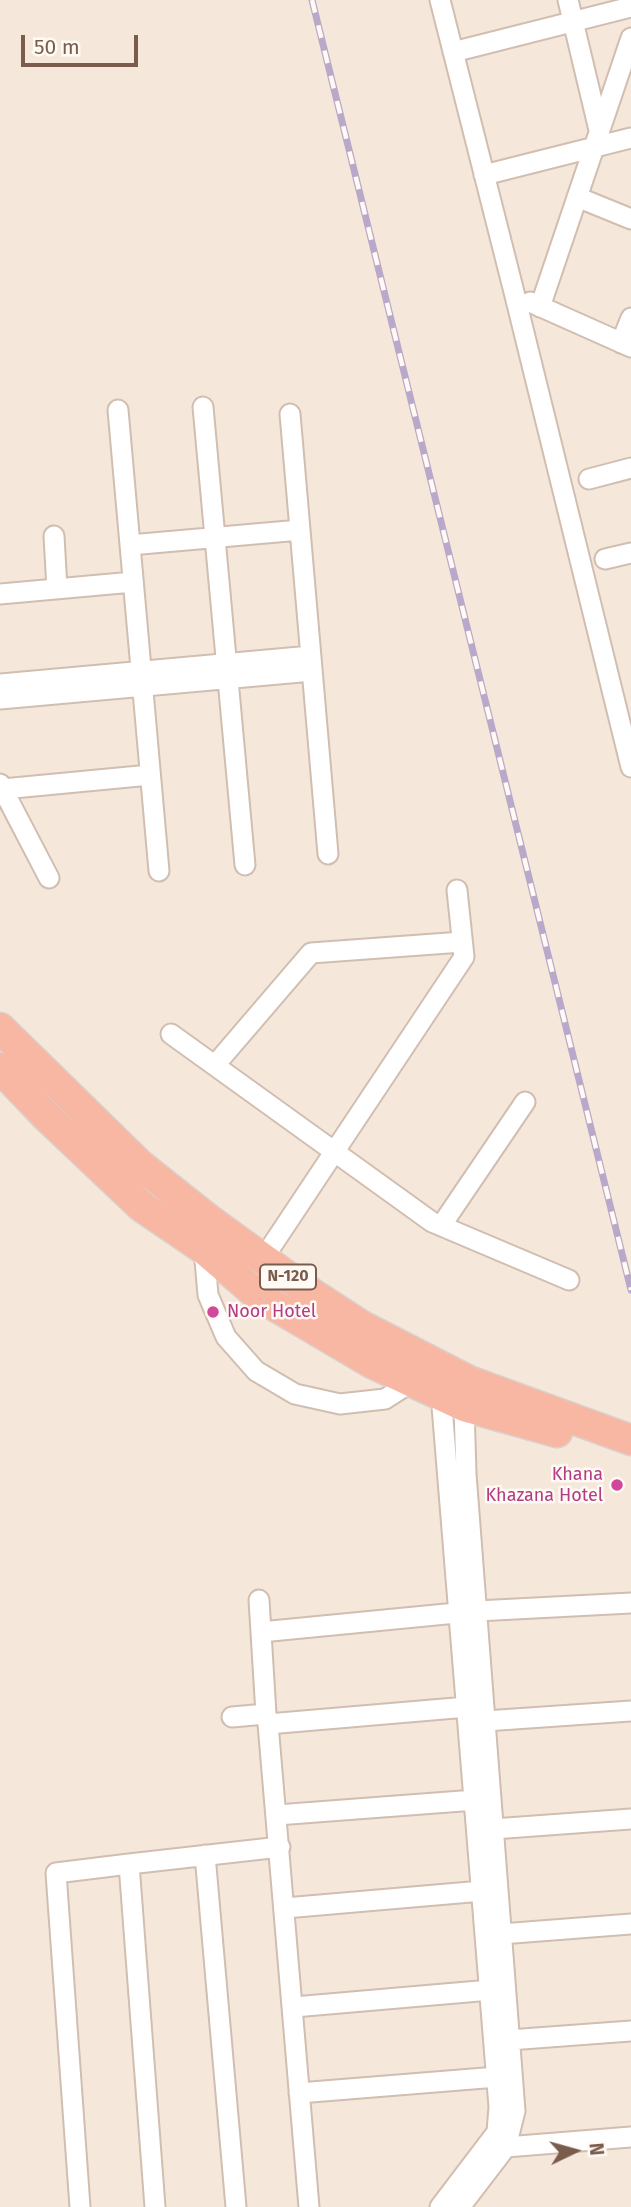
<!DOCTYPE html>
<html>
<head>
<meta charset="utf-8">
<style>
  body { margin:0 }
  #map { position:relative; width:631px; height:2207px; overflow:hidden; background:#fdf6ec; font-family:"Fira Sans",sans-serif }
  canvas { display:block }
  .north { position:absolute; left:540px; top:2116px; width:70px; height:70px; -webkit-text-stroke:5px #fffaf3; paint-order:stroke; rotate:85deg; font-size:19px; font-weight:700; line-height:28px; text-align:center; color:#7a5c4d }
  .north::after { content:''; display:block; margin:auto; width:24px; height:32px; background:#7a5c4d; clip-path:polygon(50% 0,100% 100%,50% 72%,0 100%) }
  .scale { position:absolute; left:21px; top:35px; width:117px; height:32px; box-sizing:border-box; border:4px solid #7a5c4d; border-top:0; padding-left:9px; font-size:21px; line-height:24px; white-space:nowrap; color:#7a5c4d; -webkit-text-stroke:5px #fffaf3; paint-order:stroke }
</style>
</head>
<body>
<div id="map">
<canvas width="631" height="2207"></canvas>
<div class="north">N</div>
<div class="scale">50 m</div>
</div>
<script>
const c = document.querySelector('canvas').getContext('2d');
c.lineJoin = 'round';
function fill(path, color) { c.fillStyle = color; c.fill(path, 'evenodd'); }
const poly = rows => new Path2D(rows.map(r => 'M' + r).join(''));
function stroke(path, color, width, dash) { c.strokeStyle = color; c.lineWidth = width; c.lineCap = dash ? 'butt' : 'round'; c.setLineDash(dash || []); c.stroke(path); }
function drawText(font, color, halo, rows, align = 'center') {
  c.font = font + ' "Fira Sans",sans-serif'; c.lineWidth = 5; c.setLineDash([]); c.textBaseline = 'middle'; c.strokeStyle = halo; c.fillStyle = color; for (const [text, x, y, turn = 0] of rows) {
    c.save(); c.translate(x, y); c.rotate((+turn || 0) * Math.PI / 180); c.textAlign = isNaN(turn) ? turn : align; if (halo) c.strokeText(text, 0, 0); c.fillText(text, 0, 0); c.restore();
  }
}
fill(poly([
  [0,0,631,0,631,2207,0,2207]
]), '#f5e8da');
const minor = poly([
  [440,0,515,296,631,767],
  [568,0,599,130],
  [453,52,631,7],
  [484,175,631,138],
  [577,197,631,219],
  [530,302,631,347],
  [540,307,631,38],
  [621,343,631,318],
  [203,407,245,865],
  [118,410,159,871],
  [290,414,328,854],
  [589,479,631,468],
  [54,536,57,589],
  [130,545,300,530],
  [605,559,631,553],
  [0,594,133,582],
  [0,684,311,656],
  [0,699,312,671],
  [0,784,49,878],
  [3,789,150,775],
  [171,1034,432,1222,569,1280],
  [215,1065,311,953,462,942],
  [441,1226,525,1102],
  [204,1249,208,1295,226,1337,256,1371,295,1394,340,1404,385,1399,413,1381],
  [263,1259,464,957,457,890],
  [259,1600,266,1714],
  [261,1632,477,1611,631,1603],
  [232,1717,266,1714,268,1724,467,1707,485,1721,631,1711],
  [268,1724,309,2207],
  [277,1815,475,1800],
  [493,1829,631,1819],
  [205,1855,236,2207],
  [129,1864,280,1847],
  [285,1908,482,1891],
  [501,1934,631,1924],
  [294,2007,502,1989],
  [509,2040,631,2031],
  [299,2093,497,2077],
  [506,2147,631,2137],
  [80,2207,56,1873,129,1864,155,2207],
  [440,2207,497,2132,499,2107,441,1394],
  [460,2207,506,2147,515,2111,466,1474,464,1406]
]);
const highway = poly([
  [0,1028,140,1165,208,1219,302,1287,362,1326,469,1381,631,1440],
  [0,1068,45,1115,141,1206,204,1249,260,1297,372,1363,464,1406,557,1432]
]);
stroke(minor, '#d1beb0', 23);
stroke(highway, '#dad1cd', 33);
stroke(minor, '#fff', 19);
stroke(highway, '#f7b7a3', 30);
const rail = poly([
  [312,0,631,1290]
]);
stroke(rail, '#b9a8c9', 7);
stroke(rail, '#fffaf3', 4.5, [13]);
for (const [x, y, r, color] of [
  [213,1312,7,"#d1479c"],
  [617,1485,7,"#d1479c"]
]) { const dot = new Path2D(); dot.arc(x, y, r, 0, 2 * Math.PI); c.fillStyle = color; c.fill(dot); stroke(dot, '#fffaf3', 2.5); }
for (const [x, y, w] of [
  [288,1277,56]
]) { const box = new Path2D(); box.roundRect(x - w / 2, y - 12.5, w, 25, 5); c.fillStyle = '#fffaf3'; c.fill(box); stroke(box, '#7a5c4d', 2); }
drawText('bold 16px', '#7a5c4d', null, [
  ["N-120",288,1277]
]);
drawText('18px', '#b23c85', '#fffaf3', [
  ["Noor Hotel",227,1312],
  ["Khana",603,1475,"right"],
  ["Khazana Hotel",603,1496,"right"]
], 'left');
</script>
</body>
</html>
